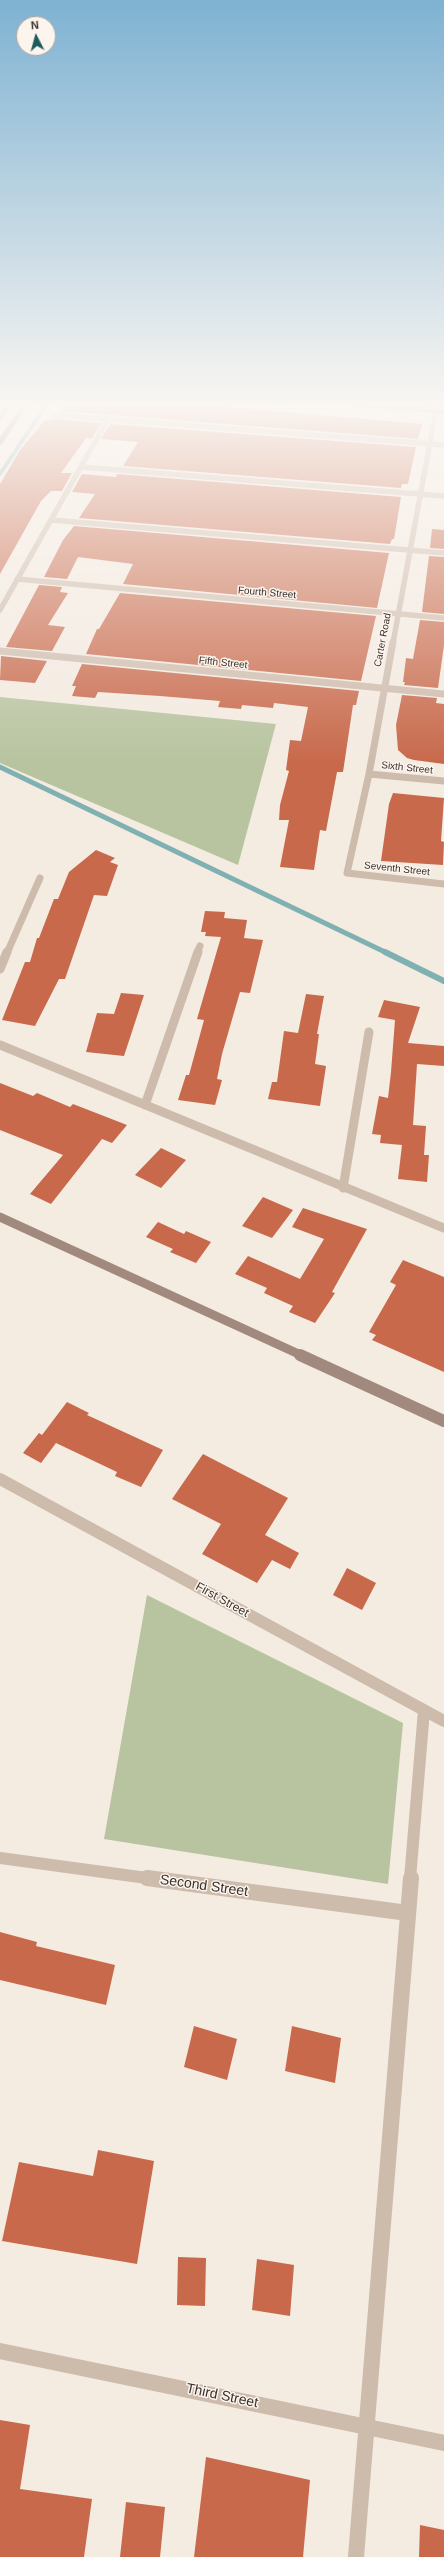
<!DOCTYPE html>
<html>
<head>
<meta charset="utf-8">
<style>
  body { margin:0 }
  #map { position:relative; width:444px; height:2557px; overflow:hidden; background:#f4ebe1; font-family:Helvetica,sans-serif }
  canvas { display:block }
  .north { position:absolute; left:16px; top:16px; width:40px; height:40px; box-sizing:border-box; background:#fbf5ee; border:1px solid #aea6a0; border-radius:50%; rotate:354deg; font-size:11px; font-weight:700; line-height:16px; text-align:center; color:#3b302b }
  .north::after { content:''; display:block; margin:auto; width:14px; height:18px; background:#1f5a5e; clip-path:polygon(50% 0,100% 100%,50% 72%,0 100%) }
</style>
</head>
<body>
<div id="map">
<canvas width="444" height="2557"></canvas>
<div class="north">N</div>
</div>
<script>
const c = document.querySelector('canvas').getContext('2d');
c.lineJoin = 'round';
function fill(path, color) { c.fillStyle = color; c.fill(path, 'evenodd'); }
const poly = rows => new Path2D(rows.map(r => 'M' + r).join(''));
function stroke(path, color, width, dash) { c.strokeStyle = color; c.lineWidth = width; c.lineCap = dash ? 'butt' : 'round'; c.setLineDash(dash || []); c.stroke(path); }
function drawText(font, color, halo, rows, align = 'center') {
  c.font = font + ' Helvetica,sans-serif'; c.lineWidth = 3; c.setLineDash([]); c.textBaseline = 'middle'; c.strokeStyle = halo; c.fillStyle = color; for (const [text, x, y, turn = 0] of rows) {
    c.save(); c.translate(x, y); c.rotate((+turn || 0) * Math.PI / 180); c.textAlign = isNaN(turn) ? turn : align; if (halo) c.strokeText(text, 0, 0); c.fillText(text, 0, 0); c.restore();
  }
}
fill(poly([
  [0,697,276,724,238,865,0,763],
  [147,1595,403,1723,388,1884,104,1839]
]), '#b8c4a0');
stroke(poly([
  [0,419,10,404],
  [0,474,47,404]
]), '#7fb0b2', 4);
stroke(poly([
  [0,767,387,953]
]), '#7fb0b2', 5);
stroke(poly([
  [385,952,444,981]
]), '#7fb0b2', 6);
fill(poly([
  [64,404,204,405,422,424,418,439,60,411],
  [56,419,101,423,92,439,86,438,61,473,72,473,62,491,51,491,41,501,0,574,0,484,20,450,45,420],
  [110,424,416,447,408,484,402,484,401,488,123,466,138,442,101,439],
  [82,474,116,477,117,474,401,497,394,539,392,539,390,544,79,518,95,494,72,492],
  [74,526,389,553,377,608,123,584,133,564,78,557,67,579,44,577,63,540],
  [432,529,444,530,444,549,430,548],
  [429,556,444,557,444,614,422,612],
  [39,585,62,587,60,592,68,593,48,625,65,627,52,651,6,647],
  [120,593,376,616,361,681,86,654,97,629,99,629],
  [420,620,444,622,444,645,438,688,404,685,405,682,403,682,406,658,413,659],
  [1,656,47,661,35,683,0,680],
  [82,664,359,691,356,705,353,705,343,772,337,772,326,831,320,830,314,870,280,867,289,820,279,820,280,805,289,771,286,770,290,740,301,741,308,707,274,703,273,708,242,705,241,709,218,707,220,701,160,696,98,692,95,698,72,696,76,686,72,686],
  [402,695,437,698,436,703,444,704,444,764,414,760,407,758,398,750,396,725],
  [393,793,444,798,441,841,444,842,443,865,381,861,389,804],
  [96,850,115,858,110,862,118,865,107,896,94,895,65,979,59,979,35,1026,2,1020,25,962,30,962,37,938,39,938,54,899,58,899,69,872],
  [205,911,225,912,224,918,247,920,244,938,263,940,250,993,240,992,222,1054,217,1079,222,1080,215,1105,178,1100,186,1075,189,1075,204,1020,197,1019,221,937,205,936,206,932,201,932],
  [121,993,144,995,124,1056,86,1052,97,1013,114,1014],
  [306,994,324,996,317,1034,319,1034,315,1064,326,1066,320,1106,268,1099,272,1082,277,1082,284,1031,298,1033],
  [384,1000,420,1007,408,1043,444,1046,444,1066,417,1064,413,1125,426,1126,424,1155,429,1155,427,1182,398,1179,402,1145,380,1143,381,1135,372,1134,379,1096,388,1098,391,1072,395,1020,378,1017],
  [0,1083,33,1096,37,1093,70,1107,73,1104,127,1125,112,1143,102,1139,51,1204,30,1194,63,1155,0,1130],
  [161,1148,186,1160,161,1188,135,1175],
  [263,1197,293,1210,272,1238,242,1226],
  [303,1208,367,1229,332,1292,335,1293,315,1323,289,1312,293,1306,264,1293,267,1288,235,1274,248,1256,300,1279,324,1239,292,1227],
  [158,1222,184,1234,186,1231,211,1242,196,1263,170,1252,173,1249,146,1237],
  [403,1260,444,1277,444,1372,372,1340,376,1335,369,1332,396,1285,390,1282],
  [67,1402,89,1413,87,1415,163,1450,141,1487,115,1476,117,1472,56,1443,41,1463,23,1453,39,1433,42,1435],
  [203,1454,288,1498,265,1535,299,1553,290,1569,272,1560,257,1583,202,1554,221,1524,172,1499],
  [347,1568,376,1583,362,1610,333,1595],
  [0,1932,37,1942,36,1946,115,1965,106,2005,0,1980],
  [194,2026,237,2039,227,2080,184,2067],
  [292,2026,341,2038,335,2083,285,2071],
  [98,2150,154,2161,137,2264,2,2241,19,2162,93,2176],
  [178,2257,206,2258,205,2306,177,2305],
  [257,2259,294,2265,290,2316,252,2310],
  [0,2420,30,2425,20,2489,92,2499,84,2557,0,2557],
  [206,2457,310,2480,303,2557,194,2557],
  [126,2502,165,2507,160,2557,120,2557],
  [420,2525,444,2530,444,2557,419,2557]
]), '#c8694b');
stroke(poly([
  [54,415,444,445],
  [81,467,444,496],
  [51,520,444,553],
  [17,579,444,618],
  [0,610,108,419],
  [393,643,436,410]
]), '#cdbbac', 5.5);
stroke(poly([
  [393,642,369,774,347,873,444,884],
  [0,651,444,694],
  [369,774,444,781],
  [7,953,40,878],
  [197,953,200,946]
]), '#cdbbac', 7);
stroke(poly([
  [0,969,7,952],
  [0,1045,444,1228],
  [145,1105,198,952],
  [343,1188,369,1032]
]), '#cdbbac', 9);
stroke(poly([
  [0,1479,444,1721],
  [0,1858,154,1879],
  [410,1879,424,1710]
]), '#cdbbac', 12);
stroke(poly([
  [147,1878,408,1913],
  [0,2351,444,2443],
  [356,2557,411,1878]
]), '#cdbbac', 16);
stroke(poly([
  [0,442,26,404]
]), '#a18a7d', 5.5);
stroke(poly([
  [0,1217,303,1356]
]), '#a18a7d', 9);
stroke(poly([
  [300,1355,444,1421]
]), '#a18a7d', 12);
stroke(poly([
  [354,404,444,411]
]), '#7d675c', 5.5);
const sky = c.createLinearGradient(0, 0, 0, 762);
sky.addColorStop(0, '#7eb2d2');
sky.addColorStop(0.53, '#faf6f2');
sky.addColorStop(1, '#faf6f200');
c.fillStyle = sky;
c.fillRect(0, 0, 444, 762);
drawText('10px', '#3b302b', '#fbf5ee', [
  ["Fourth Street",267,593,5],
  ["Carter Road",383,640,-79],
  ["Fifth Street",223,663,6],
  ["Sixth Street",407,768,6],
  ["Seventh Street",397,869,6]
]);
drawText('12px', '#3b302b', '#fbf5ee', [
  ["First Street",222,1600,29]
]);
drawText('14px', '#3b302b', '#fbf5ee', [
  ["Second Street",204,1886,8],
  ["Third Street",222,2396,12]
]);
</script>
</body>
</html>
